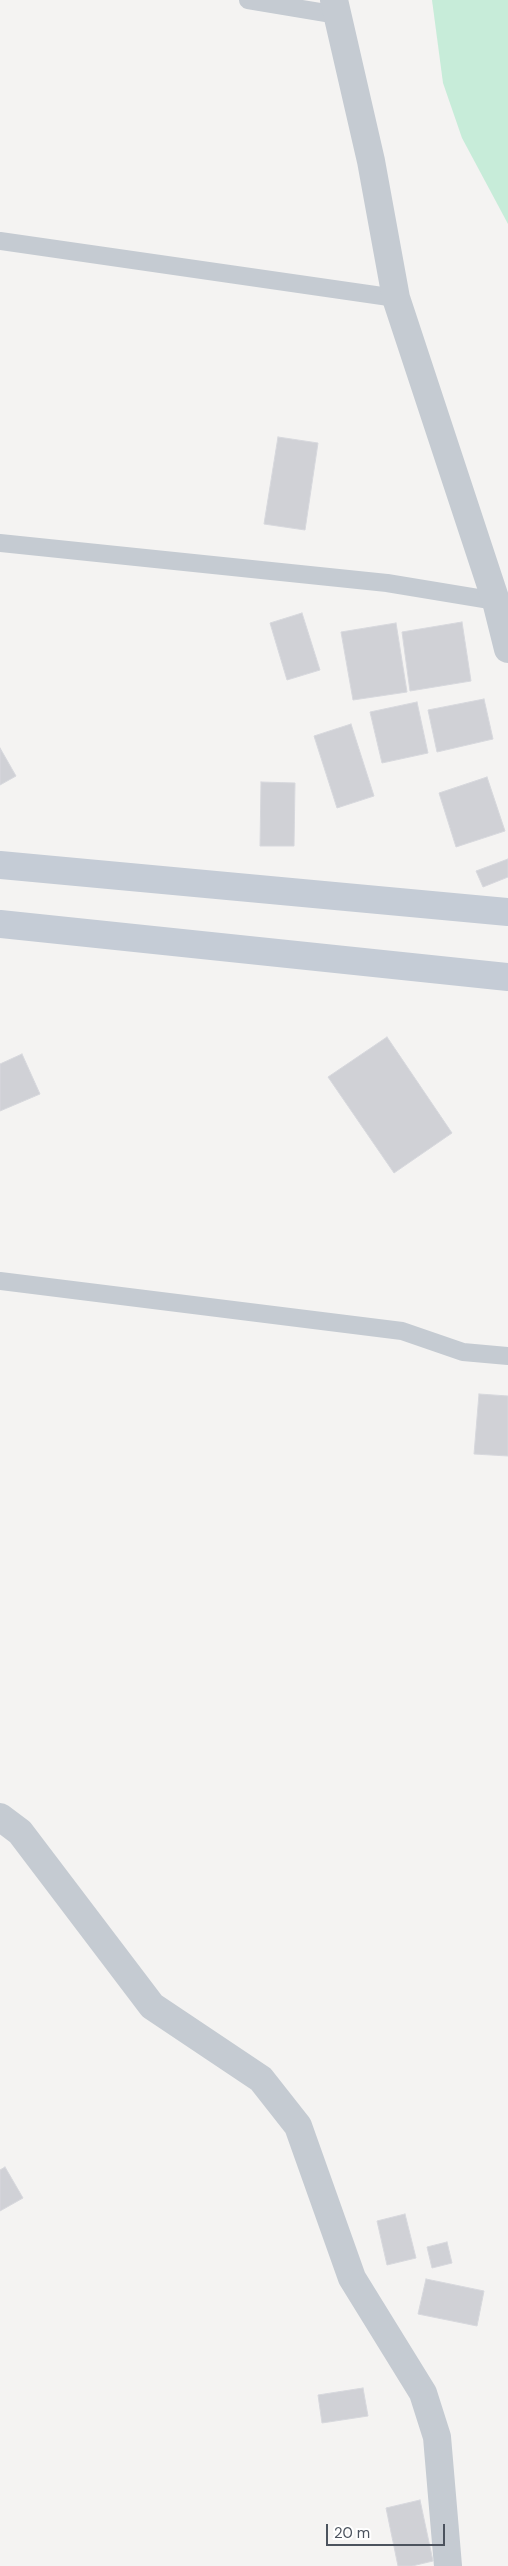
<!DOCTYPE html>
<html>
<head>
<meta charset="utf-8">
<style>
  body { margin:0 }
  #map { position:relative; width:508px; height:2566px; overflow:hidden; background:#f4f3f2; font-family:"DM Sans",sans-serif }
  canvas { display:block }
  .scale { position:absolute; left:326px; top:2524px; width:119px; height:22px; box-sizing:border-box; border:2px solid #4c535e; border-top:0; padding-left:6px; font-size:15px; line-height:18px; white-space:nowrap; color:#4c535e; -webkit-text-stroke:4px #fff; paint-order:stroke }
</style>
</head>
<body>
<div id="map">
<canvas width="508" height="2566"></canvas>
<div class="scale">20 m</div>
</div>
<script>
const c = document.querySelector('canvas').getContext('2d');
c.lineJoin = 'round';
function fill(path, color) { c.fillStyle = color; c.fill(path, 'evenodd'); }
const poly = rows => new Path2D(rows.map(r => 'M' + r).join(''));
function stroke(path, color, width, dash) { c.strokeStyle = color; c.lineWidth = width; c.lineCap = dash ? 'butt' : 'round'; c.setLineDash(dash || []); c.stroke(path); }
fill(poly([
  [432,0,508,0,508,224,462,138,443,83]
]), '#c7ecd9');
const building = poly([
  [278,437,318,443,305,530,264,524,278,437],
  [302,613,320,670,287,680,270,623,302,613],
  [462,622,471,681,410,691,402,632,462,622],
  [396,623,407,692,353,700,341,632,396,623],
  [484,699,493,739,437,752,428,710,484,699],
  [417,702,428,753,382,763,370,712,417,702],
  [351,724,374,796,337,808,314,736,351,724],
  [0,748,16,776,0,785,0,748],
  [487,777,505,831,456,847,439,793,487,777],
  [261,782,295,783,294,846,260,846,261,782],
  [508,859,508,877,483,887,476,871,508,859],
  [387,1037,452,1133,394,1173,328,1077,387,1037],
  [22,1054,40,1094,0,1111,0,1064,22,1054],
  [479,1394,508,1396,508,1456,474,1454,479,1394],
  [5,2167,23,2198,0,2211,0,2170,5,2167],
  [405,2214,416,2258,387,2265,377,2221,405,2214],
  [447,2242,452,2263,432,2268,427,2247,447,2242],
  [426,2279,484,2291,477,2326,418,2314,426,2279],
  [363,2388,368,2416,322,2423,318,2395,363,2388],
  [420,2500,433,2561,412,2566,398,2566,386,2508,420,2500]
]);
fill(building, '#d0d1d6');
stroke(building, '#d7d8dd', 1);
stroke(poly([
  [248,0,338,15],
  [0,241,396,298],
  [0,543,387,583,496,601],
  [0,1281,402,1331,463,1352,508,1356]
]), '#c5cbd2', 18);
stroke(poly([
  [334,0,371,161,396,298,496,601,508,649],
  [0,1817,20,1832,152,2006,261,2079,298,2126,352,2278,423,2393,437,2437,448,2566]
]), '#c5cbd2', 28);
stroke(poly([
  [0,865,508,912],
  [0,924,508,977]
]), '#c5ccd6', 28);
</script>
</body>
</html>
